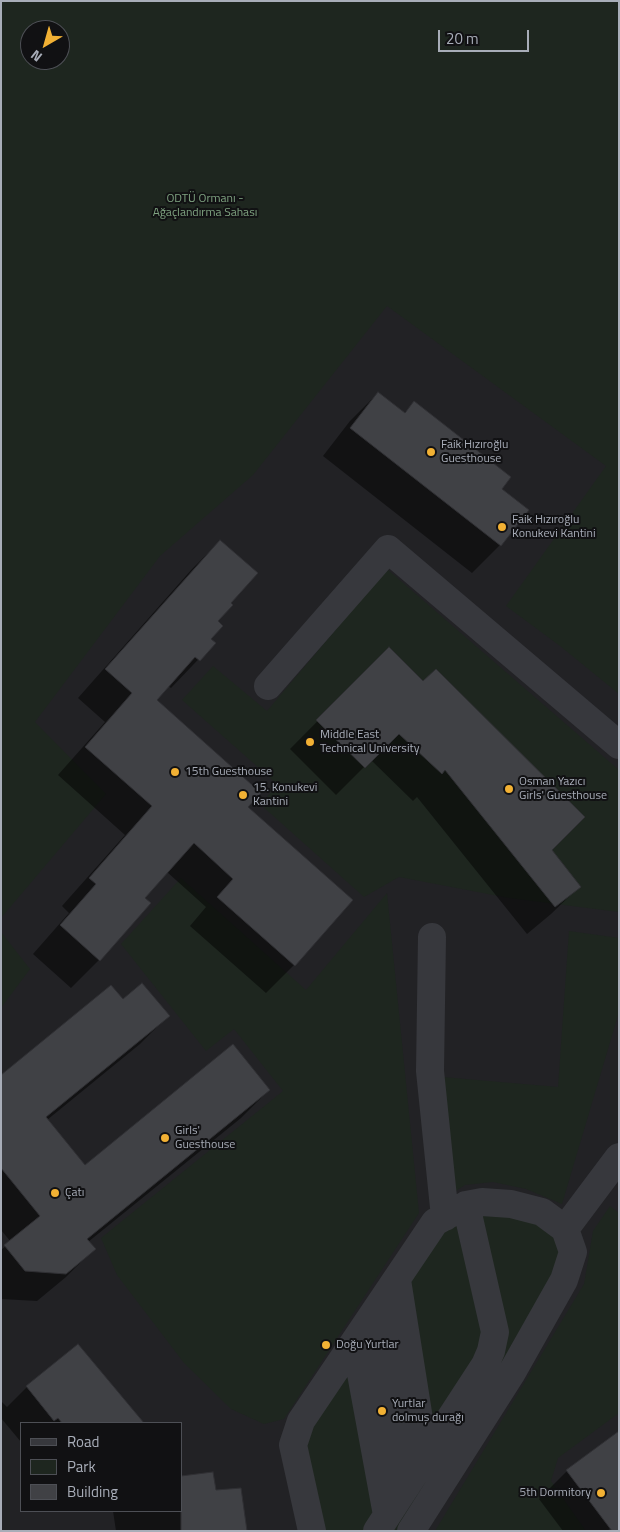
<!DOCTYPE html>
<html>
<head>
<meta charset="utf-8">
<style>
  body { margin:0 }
  #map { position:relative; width:620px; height:1532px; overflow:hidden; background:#161618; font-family:"Titillium Web",sans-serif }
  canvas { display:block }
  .frame { position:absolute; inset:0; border:2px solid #a8adb8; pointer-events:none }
  .legend { position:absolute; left:20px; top:1422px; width:162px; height:90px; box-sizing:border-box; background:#111113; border:1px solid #4d4f55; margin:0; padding:6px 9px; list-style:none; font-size:15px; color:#a8adb8 }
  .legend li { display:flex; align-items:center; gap:10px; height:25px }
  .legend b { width:25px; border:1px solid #4d4f55 }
  .north { position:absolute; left:20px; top:20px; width:50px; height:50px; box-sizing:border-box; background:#111113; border:1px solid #4d4f55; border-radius:50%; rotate:218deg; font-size:14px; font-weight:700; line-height:20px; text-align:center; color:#a8adb8 }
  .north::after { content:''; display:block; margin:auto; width:18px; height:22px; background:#f2b134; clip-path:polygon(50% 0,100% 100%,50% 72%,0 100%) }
  .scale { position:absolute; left:438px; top:30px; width:91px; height:22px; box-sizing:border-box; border:2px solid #a8adb8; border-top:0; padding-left:6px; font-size:15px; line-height:18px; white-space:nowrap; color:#a8adb8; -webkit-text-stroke:4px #111113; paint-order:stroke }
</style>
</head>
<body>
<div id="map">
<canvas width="620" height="1532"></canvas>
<div class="frame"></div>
<ul class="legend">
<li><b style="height:6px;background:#37383d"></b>Road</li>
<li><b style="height:14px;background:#1e261f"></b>Park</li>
<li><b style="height:14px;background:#404145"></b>Building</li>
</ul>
<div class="north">N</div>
<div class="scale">20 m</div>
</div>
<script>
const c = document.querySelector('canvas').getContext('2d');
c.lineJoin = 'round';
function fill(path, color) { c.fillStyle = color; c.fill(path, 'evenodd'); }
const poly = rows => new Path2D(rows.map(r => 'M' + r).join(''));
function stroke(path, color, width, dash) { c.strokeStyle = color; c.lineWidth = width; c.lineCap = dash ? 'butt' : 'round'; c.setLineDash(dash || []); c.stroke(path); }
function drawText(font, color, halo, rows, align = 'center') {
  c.font = font + ' "Titillium Web",sans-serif'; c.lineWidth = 4; c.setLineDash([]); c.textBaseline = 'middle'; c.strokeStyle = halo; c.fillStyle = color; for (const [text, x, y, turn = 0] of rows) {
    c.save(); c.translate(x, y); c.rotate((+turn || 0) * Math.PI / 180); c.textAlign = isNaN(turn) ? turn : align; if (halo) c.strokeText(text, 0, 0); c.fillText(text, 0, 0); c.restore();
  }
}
fill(poly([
  [1,1,619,1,619,1531,1,1531],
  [30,30,60,30,60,60,30,60],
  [21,1423,181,1423,181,1511,21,1511]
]), '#222225');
fill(poly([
  [1,1,619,1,619,694,560,646,506,606,606,466,387,306,253,475,160,556,35,722,106,794,1,918],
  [30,30,60,30,60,60,30,60],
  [387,569,619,770,619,912,509,898,399,877,364,897,261,805,277,784,182,700,213,666,267,711],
  [181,878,306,990,387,893,419,1213,284,1419,264,1424,231,1409,184,1363,117,1275,101,1238,283,1091,234,1029,206,1051,121,944],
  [569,931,619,938,619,1012,562,1204,526,1189,493,1182,465,1185,445,1198,431,1076,558,1087],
  [1,932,30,969,1,1008],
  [511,1204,573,1252,411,1531,312,1531,301,1421,435,1222],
  [610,1206,619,1213,619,1413,558,1458,551,1481,586,1531,435,1531,584,1284,593,1231]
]), '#1e261f');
fill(poly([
  [378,393,404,413,414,403,500,489,500,545,472,573,323,456,350,421],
  [220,541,229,603,216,621,209,639,214,643,171,688,168,686,155,700,247,807,351,900,294,965,266,993,190,926,206,907,167,872,144,898,99,960,71,988,33,954,69,913,62,906,125,835,58,775,105,722,78,698,192,569],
  [389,649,579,887,551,914,527,934,417,797,413,801,371,760,336,795,290,749],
  [122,1001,168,1016,140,1044,47,1120,85,1167,269,1090,241,1118,88,1242,94,1249,66,1277,37,1301,1,1299,1,1250,11,1242,1,1230,1,1076],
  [77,1345,143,1423,21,1423,21,1442,1,1418,1,1401,7,1407,27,1387],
  [619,1433,619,1522,607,1531,563,1531,539,1499,567,1471],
  [214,1491,245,1531,116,1531,113,1511,181,1511]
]), '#0007');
const building = poly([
  [378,392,405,413,414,401,511,477,502,489,529,510,501,546,350,428,378,392],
  [220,540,258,573,231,603,233,605,218,621,223,626,211,639,216,643,200,661,195,657,157,700,261,793,248,807,353,900,295,966,217,897,233,879,194,843,145,898,151,903,100,961,60,925,96,884,89,878,152,806,85,747,132,693,105,669,220,540],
  [389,647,423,681,436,669,585,817,552,850,581,887,555,907,445,770,442,774,399,734,365,768,316,720,389,647],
  [142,983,170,1016,46,1117,85,1165,233,1044,270,1090,87,1239,96,1249,66,1274,25,1271,4,1245,40,1216,1,1168,1,1075,111,985,123,999,142,983],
  [78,1344,144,1423,62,1423,58,1418,54,1421,26,1386,78,1344],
  [619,1431,619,1531,612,1531,566,1470,619,1431],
  [213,1472,216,1490,241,1488,247,1531,181,1531,181,1476,213,1472]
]);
fill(building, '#404145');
stroke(building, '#303034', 1);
stroke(poly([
  [268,686,388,549,619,745],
  [432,937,430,1071,445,1217],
  [565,1229,619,1157],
  [397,1280,425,1457],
  [376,1310,406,1486],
  [355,1341,387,1515],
  [312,1531,293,1445,301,1421,435,1222,466,1205,482,1202,511,1204,542,1212,565,1229,573,1252,564,1280,511,1374,411,1531],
  [377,1531,485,1365,491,1351,495,1332,466,1205]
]), '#37383d', 28);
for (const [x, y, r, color] of [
  [431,452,5,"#f2b134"],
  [502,527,5,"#f2b134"],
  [310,742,5,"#f2b134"],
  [175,772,5,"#f2b134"],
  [509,789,5,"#f2b134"],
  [243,795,5,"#f2b134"],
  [165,1138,5,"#f2b134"],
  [55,1193,5,"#f2b134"],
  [326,1345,5,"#f2b134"],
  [382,1411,5,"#f2b134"],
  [601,1493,5,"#f2b134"]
]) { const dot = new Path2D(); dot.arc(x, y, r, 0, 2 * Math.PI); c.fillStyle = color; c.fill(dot); stroke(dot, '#111113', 2); }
drawText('12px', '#7fa381', '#111113', [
  ["ODTÜ Ormanı -",205,199],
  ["Ağaçlandırma Sahası",205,213]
]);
drawText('12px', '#a8adb8', '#111113', [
  ["Faik Hızıroğlu",441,445],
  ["Guesthouse",441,459],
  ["Faik Hızıroğlu",512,520],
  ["Konukevi Kantini",512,534],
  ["Middle East",320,735],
  ["Technical University",320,749],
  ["15th Guesthouse",185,772],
  ["Osman Yazıcı",519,782],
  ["Girls' Guesthouse",519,796],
  ["15. Konukevi",253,788],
  ["Kantini",253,802],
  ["Girls'",175,1131],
  ["Guesthouse",175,1145],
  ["Çatı",65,1193],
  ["Doğu Yurtlar",336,1345],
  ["Yurtlar",392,1404],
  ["dolmuş durağı",392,1418],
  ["5th Dormitory",591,1493,"right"]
], 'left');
</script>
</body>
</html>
